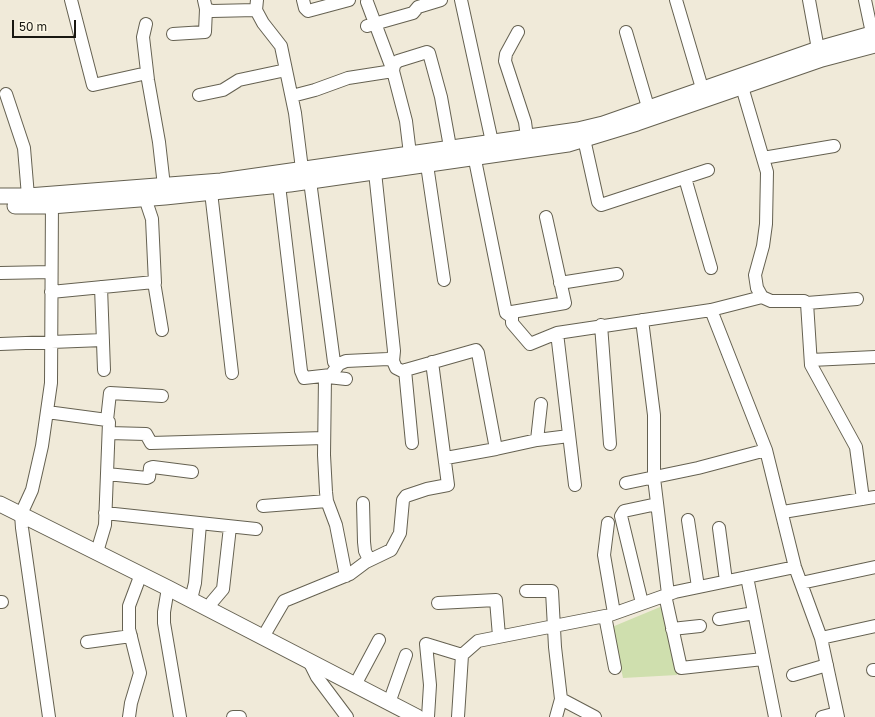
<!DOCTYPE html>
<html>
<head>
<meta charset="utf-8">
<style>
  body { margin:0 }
  #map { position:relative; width:875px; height:717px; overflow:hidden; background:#f0ead9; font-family:"Golos Text",sans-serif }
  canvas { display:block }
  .scale { position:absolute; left:12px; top:20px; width:64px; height:18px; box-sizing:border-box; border:2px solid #191811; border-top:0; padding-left:5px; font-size:12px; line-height:14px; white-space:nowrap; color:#191811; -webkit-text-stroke:3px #fdf8e6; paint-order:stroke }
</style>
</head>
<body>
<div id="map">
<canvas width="875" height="717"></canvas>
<div class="scale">50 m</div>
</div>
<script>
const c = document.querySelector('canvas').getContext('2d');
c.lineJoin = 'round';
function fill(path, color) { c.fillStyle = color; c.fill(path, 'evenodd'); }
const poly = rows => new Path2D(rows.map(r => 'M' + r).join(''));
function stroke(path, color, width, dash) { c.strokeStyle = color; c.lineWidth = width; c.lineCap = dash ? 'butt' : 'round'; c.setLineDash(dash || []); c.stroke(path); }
fill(poly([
  [665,605,677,675,623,678,612,627]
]), '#cfdfae');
const minor = poly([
  [71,0,93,85,147,73],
  [204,0,206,9,212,11,256,10],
  [257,0,256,10,263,23,281,46,295,113,302,169],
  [303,0,305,8,308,11,349,0],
  [461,0,494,151],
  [676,0,702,88],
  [809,0,818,49],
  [865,0,872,33],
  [146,24,143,37,148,80,159,142,164,186],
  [367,26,413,13,418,7,441,0],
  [518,32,506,54,505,61,525,122,527,137],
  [626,32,648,107],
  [173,34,205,32,206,9],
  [742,87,767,172,766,224,763,246,755,275,757,288,762,297,771,301,804,301,807,303,811,365,856,447,863,499],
  [6,94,24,148,28,196],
  [199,95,223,90,239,80,286,70],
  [292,96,315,90,348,78,393,71,367,2],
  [584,139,598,202,601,205,708,170],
  [473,150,506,313,565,303,546,217],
  [410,154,406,121,393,71,394,65,398,61,427,52,429,53,441,97,450,147],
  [763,158,834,146],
  [427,165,444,280],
  [375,172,394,351,393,361],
  [685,178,711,268],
  [310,181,334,362,337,366],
  [279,185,301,371,304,378,331,375,339,364,346,361,388,359,393,361,396,368,402,371,476,350,478,353,496,449,537,440],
  [211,192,232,373],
  [145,198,152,219,155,283],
  [0,273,51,272],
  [560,283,617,274],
  [101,287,104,370],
  [51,292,154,282,162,330],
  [807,303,857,299],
  [711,310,766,450,795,567,821,638,838,717],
  [506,313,512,317,512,323,530,344,557,333,711,310,762,297],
  [642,320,654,415,654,478,668,594],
  [601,325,610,444],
  [557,333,575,485],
  [0,344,103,340],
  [811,360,875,357],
  [405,370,412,443],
  [325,377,324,455,326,492,327,501,336,525,346,576],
  [328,377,346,379],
  [541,404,537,440,569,436],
  [47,412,107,420,109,422,105,525,97,552],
  [107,420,110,393,162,396],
  [109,433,146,434,151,443,324,438],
  [446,458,496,449],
  [107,474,147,478,149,477,150,468,153,467,192,472],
  [626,483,698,468,766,450],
  [363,503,364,542,365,551,369,560],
  [263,506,327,501],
  [783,512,875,497],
  [105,513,256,529],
  [688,520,698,587],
  [608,523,604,555,614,613],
  [719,528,726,581],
  [747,577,775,717],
  [801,583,875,567],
  [168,588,164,612,164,623,180,717],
  [526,591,552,591,555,647,561,699,595,717],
  [665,595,681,668,763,659],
  [191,599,195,583,200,524],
  [0,602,2,602],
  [438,603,496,600,499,636],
  [642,603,621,516,624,511,657,504],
  [208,609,212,602,223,589,230,527],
  [605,616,615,668],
  [719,619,754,613],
  [672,629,700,626],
  [263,637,284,601,350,574,366,562,391,550,400,533,403,500,406,496,427,489,448,485,432,362],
  [821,638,875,626],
  [87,642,131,636],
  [309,661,317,677,347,717],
  [873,670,875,670],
  [793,675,827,665],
  [355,685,379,640],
  [389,703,406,655],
  [49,717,22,528,21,514,32,490,42,446,51,383,52,199],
  [129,717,131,703,140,673,129,629,129,606,141,574],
  [233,717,240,717],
  [428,717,430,685,426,644,462,655],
  [458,717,462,655,478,641,610,615,675,592,795,567],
  [556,717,561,699],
  [822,717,837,713]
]);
const major = poly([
  [0,196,28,196,221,181,578,130,603,124,818,49,875,33],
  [15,206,51,206,165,197,290,184,568,144,637,123,822,59,875,45],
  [0,504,168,588,417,717]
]);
stroke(minor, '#656151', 14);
stroke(major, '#656151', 17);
stroke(minor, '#fff', 12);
stroke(major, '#fff', 15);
</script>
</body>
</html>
